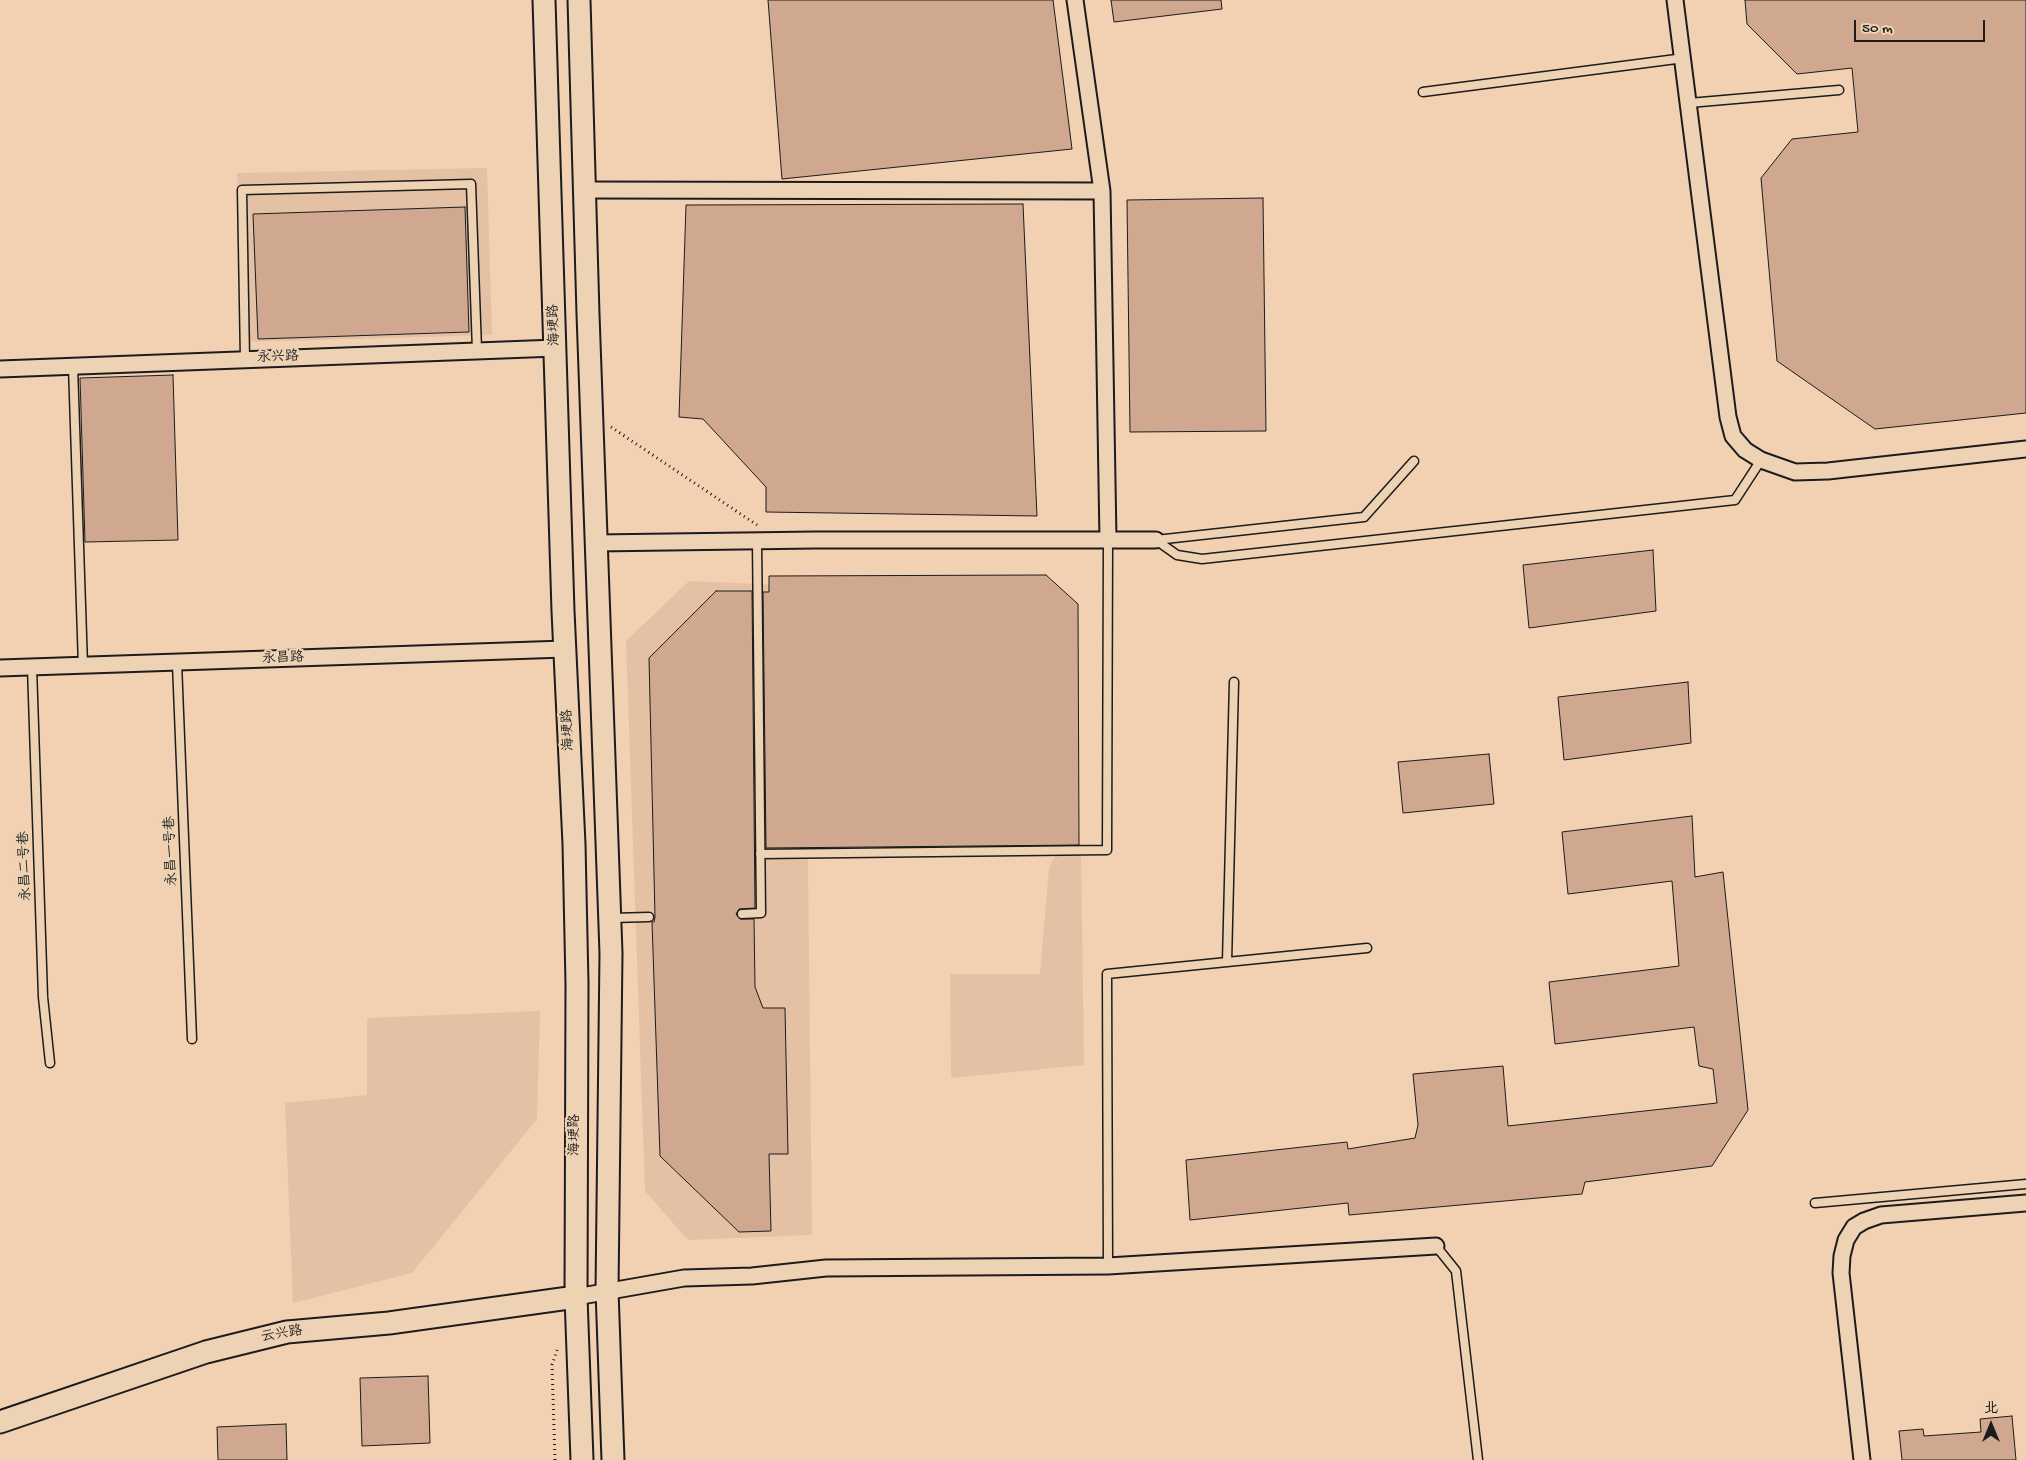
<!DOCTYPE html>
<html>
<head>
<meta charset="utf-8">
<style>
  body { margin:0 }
  #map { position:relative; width:2026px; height:1460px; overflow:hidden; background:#f2d0b2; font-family:"Gochi Hand","LXGW WenKai TC",sans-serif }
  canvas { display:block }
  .north { position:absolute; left:1966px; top:1400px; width:50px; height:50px; -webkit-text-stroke:4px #edd2b4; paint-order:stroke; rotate:0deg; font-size:14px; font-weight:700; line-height:20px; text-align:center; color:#1c1c1c }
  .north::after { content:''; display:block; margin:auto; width:18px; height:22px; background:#1c1c1c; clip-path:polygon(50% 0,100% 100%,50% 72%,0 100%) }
  .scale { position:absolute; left:1854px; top:20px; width:131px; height:22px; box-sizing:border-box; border:2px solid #1c1c1c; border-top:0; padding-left:6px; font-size:15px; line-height:18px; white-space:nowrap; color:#1c1c1c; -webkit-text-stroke:4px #edd2b4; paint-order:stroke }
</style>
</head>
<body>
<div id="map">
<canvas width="2026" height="1460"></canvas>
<div class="north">北</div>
<div class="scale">50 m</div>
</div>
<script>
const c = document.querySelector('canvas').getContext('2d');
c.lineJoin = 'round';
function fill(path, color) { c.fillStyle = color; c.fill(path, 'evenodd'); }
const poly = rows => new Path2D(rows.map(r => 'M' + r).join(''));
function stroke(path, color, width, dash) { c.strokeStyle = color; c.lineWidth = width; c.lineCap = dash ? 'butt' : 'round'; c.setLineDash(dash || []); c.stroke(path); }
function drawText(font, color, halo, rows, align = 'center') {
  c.font = font + ' "Gochi Hand","LXGW WenKai TC",sans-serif'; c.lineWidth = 4.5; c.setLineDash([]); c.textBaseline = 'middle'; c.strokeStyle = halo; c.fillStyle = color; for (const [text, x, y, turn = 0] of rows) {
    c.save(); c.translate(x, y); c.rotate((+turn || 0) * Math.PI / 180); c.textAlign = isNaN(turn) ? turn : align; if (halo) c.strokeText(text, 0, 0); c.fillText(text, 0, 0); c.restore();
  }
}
fill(poly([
  [487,168,492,335,242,342,237,173],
  [689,581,805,586,812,1235,688,1240,645,1191,626,641],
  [1058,851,1081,852,1084,1065,951,1078,950,974,1040,974,1049,868],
  [540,1011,537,1119,412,1273,293,1303,285,1103,367,1095,367,1018]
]), '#e4c1a5');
const building = poly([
  [768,0,1053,0,1072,149,782,179,768,0],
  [1111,0,1221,0,1222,9,1114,22,1111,0],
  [1745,0,2026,0,2026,413,1875,429,1777,361,1761,178,1792,139,1858,132,1852,68,1797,74,1747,24,1745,0],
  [1263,198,1266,431,1130,432,1127,200,1263,198],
  [1023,204,1037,516,766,512,766,487,703,419,679,417,686,205,1023,204],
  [465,207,469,332,258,339,253,214,465,207],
  [173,375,178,540,85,542,80,378,173,375],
  [1653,550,1656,611,1529,628,1523,565,1653,550],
  [1046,575,1078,604,1079,845,766,848,763,592,769,592,769,576,1046,575],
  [716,591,752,591,755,908,739,909,736,914,740,919,754,919,755,987,763,1008,785,1008,788,1154,769,1154,771,1231,739,1232,660,1156,652,922,654,922,655,917,649,658,716,591],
  [1688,682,1691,743,1564,760,1558,697,1688,682],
  [1489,754,1494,804,1403,813,1398,762,1489,754],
  [1692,816,1695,877,1723,872,1748,1110,1712,1166,1585,1182,1582,1194,1349,1215,1348,1203,1190,1220,1186,1160,1347,1142,1348,1149,1415,1138,1418,1125,1413,1074,1503,1066,1508,1126,1717,1103,1713,1069,1699,1066,1694,1027,1555,1044,1549,982,1679,966,1672,881,1568,894,1562,832,1692,816],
  [428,1376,430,1443,362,1446,360,1378,428,1376],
  [2012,1416,2016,1460,1902,1460,1899,1431,1923,1429,1924,1436,1981,1432,1980,1419,2012,1416],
  [286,1424,287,1460,218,1460,217,1427,286,1424]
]);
fill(building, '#d0a78f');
stroke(building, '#1c1c1c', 1);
const lane = poly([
  [1423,92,1684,58],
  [1689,103,1839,90],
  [245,359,242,190,471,184,477,350],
  [73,366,83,666],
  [1156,540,1177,555,1202,559,1735,500,1761,460],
  [1156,540,1364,517,1414,461],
  [177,663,192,1039],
  [32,667,43,997,50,1063],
  [760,854,1107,850,1108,540],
  [742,914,761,913,757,541],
  [611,918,649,917],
  [1227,962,1234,682],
  [1815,1203,2026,1184],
  [1436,1246,1456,1271,1478,1460],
  [1108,1266,1107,974,1367,948]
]);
const street = poly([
  [1075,0,1102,191,1108,540],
  [1675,0,1728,417,1733,436,1745,450,1761,460,1795,472,1828,471,2026,449],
  [584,190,1102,191],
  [0,369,556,348],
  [596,543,815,540,1156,540],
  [0,668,565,649],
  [576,1297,684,1278,752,1276,826,1268,1108,1266,1436,1246],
  [1862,1460,1841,1273,1842,1256,1846,1240,1854,1227,1864,1221,1881,1215,2026,1203]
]);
const secondary = poly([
  [544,0,563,611,574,844,577,984,576,1297,582,1460],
  [579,0,588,314,611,953,607,1290,613,1460],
  [0,1422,206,1352,287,1332,389,1323,576,1297]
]);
stroke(lane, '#1c1c1c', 11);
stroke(street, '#1c1c1c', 19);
stroke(secondary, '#1c1c1c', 25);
stroke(poly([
  [611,427,757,525],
  [555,1460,552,1365,558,1347]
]), '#1c1c1c', 3, [1, 4]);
stroke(lane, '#edd2b4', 8);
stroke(street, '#edd2b4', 15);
stroke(secondary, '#edd2b4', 21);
drawText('14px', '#1c1c1c', '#edd2b4', [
  ["海埂路",555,325,-92],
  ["永兴路",278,358,-2],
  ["永昌路",283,659,-2],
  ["海埂路",569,730,-92],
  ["永昌一号巷",172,851,-92],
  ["永昌二号巷",26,866,-92],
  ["海埂路",576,1135,-90],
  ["云兴路",282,1335,-10]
]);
</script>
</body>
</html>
